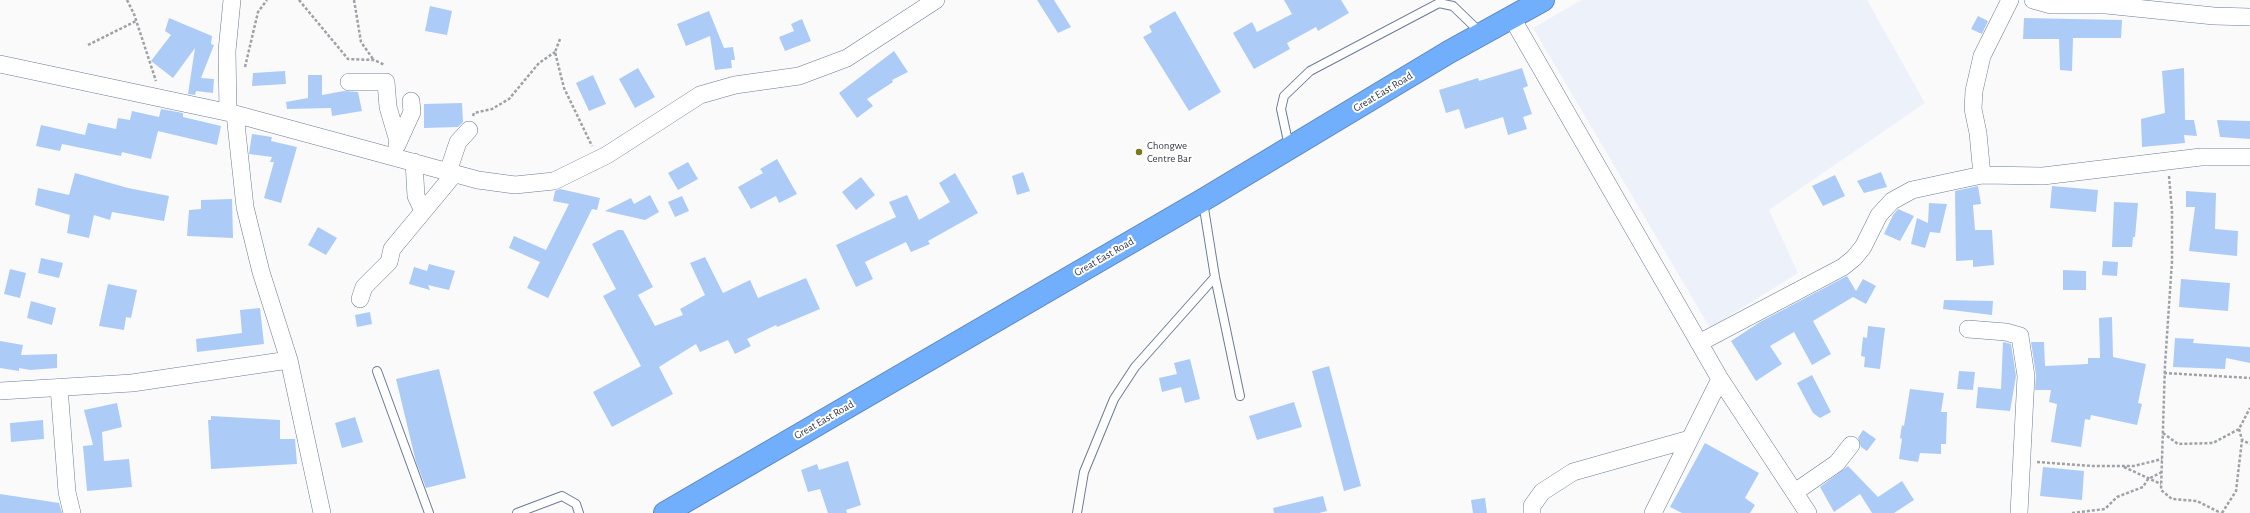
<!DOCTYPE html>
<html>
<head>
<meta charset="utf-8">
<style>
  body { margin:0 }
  canvas { display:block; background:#fafafa }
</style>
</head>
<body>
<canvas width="2250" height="513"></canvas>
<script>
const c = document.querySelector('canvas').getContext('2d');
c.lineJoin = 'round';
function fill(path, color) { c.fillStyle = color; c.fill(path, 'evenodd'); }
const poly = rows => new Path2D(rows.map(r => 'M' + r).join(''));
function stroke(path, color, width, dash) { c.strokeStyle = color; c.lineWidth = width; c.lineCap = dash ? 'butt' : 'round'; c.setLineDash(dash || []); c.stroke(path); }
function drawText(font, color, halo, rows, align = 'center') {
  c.font = font + ' "Alegreya Sans",sans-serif'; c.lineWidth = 4; c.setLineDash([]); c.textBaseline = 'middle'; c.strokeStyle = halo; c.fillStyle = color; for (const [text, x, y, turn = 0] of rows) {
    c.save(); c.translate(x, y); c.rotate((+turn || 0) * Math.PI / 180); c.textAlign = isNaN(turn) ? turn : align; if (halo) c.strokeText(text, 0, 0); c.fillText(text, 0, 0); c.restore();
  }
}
fill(poly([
  [1581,0,1867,0,1925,103,1769,210,1798,273,1710,328,1533,28]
]), '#edf2fa');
fill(poly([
  [1037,0,1054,0,1071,27,1058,33],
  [1284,0,1341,0,1349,13,1318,31,1316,27,1287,43,1290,49,1254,69,1233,33,1252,22,1257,32,1292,14],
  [430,6,452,11,447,35,425,31],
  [709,11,724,48,733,47,735,60,731,60,732,68,715,70,710,36,686,46,677,24],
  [1175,11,1221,92,1189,111,1143,37,1152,32,1149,26],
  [1978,16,1988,21,1982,34,1971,29],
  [169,18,212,36,211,44,214,45,201,78,214,79,213,93,196,91,195,95,188,94,195,48,173,78,151,61,171,35,165,31],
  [2024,18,2122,20,2121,38,2073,38,2072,71,2060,70,2059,39,2023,39],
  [802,19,811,41,785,51,779,37,794,31,791,24],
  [894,51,908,72,892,80,893,82,867,99,873,106,857,118,839,93],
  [638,68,655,97,635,108,619,79],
  [1522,68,1528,86,1523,88,1532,114,1523,117,1527,129,1508,135,1503,117,1465,129,1459,109,1446,113,1439,90,1478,78,1479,81],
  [2184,68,2185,120,2194,120,2197,136,2184,135,2185,143,2142,147,2141,119,2165,113,2162,71],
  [285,71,286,84,252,86,253,73],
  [308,75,322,75,322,95,344,91,358,92,362,111,332,116,331,108,287,109,286,102,308,98],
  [593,75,606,104,589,111,576,83],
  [462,103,463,122,458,127,424,128,424,104],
  [161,109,183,113,183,117,221,126,217,145,158,131,151,159,122,152,121,156,62,144,60,151,36,146,41,125,85,135,88,123,116,129,118,118,130,120,132,111,159,117],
  [2217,120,2250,121,2250,139,2220,137],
  [252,134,272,137,271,141,297,147,281,203,264,198,274,162,270,162,272,157,249,154],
  [777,159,797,194,779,203,776,196,751,209,738,187,763,173,760,169],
  [688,162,698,179,678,190,668,173],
  [1023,172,1030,191,1017,195,1012,176],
  [1881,172,1887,187,1864,193,1857,181],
  [75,173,128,188,169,196,164,221,112,212,110,220,94,215,89,238,67,233,70,215,35,205,38,188,69,195],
  [955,173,978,213,928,241,930,244,911,252,906,242,865,262,873,279,856,287,836,245,896,217,889,202,907,195,919,220,950,202,939,183],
  [1835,175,1845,196,1823,206,1812,186],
  [861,177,875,195,856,210,842,192],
  [1978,186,1981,204,1973,205,1975,230,1992,230,1994,265,1973,267,1973,260,1956,261,1955,191],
  [2052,186,2098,190,2096,212,2050,208],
  [560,189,600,198,597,210,592,209,548,298,527,288,540,262,509,248,514,236,546,250,569,204,553,201,555,191],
  [2186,191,2216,193,2215,229,2238,231,2237,256,2189,251,2195,207,2186,207],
  [650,195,659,212,645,220,605,211,631,198,634,204],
  [682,196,689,211,675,217,668,202],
  [232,199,233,238,187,236,189,210,201,209,201,200],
  [2114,202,2138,203,2135,237,2133,237,2132,247,2112,247],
  [1929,203,1947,204,1940,233,1930,232,1925,248,1911,244,1917,218,1928,223],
  [1898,209,1914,216,1900,241,1884,234,1893,215],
  [318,227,337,238,326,255,308,245],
  [618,230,623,230,653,287,638,295,655,326,683,315,680,309,705,295,690,263,705,257,723,293,750,280,758,298,806,278,820,309,777,327,776,325,747,339,751,346,735,354,728,340,700,352,696,344,659,367,673,394,612,427,593,392,641,366,603,296,616,289,592,244],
  [41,258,63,263,59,278,38,273],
  [2103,261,2118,262,2117,276,2102,275],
  [429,264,455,271,449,290,428,285,430,290,409,284,414,267,427,271],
  [10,269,26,273,20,298,4,294],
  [2063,270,2086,271,2086,290,2063,290],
  [1847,276,1856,291,1863,279,1876,286,1866,304,1853,297,1813,321,1831,354,1812,365,1794,332,1770,346,1782,364,1756,381,1731,341,1760,322],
  [2181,279,2230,283,2228,311,2179,307],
  [108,284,137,290,131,318,126,317,124,330,99,326],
  [1944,300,1993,301,1992,315,1943,309],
  [31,301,56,308,52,325,27,318],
  [260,308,264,344,197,352,196,339,242,333,240,310],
  [370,312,372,324,357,327,355,315],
  [2112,317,2113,357,2146,364,2138,403,2142,404,2137,425,2091,415,2090,420,2085,419,2081,447,2051,442,2057,404,2049,402,2051,390,2035,390,2036,375,2031,342,2044,342,2045,366,2088,364,2088,358,2100,358,2099,318],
  [1868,326,1885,328,1880,369,1864,367,1865,357,1861,356,1863,337,1867,338],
  [2175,338,2194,339,2193,343,2250,347,2250,363,2226,358,2225,369,2173,367],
  [0,341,23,345,21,355,57,354,57,368,30,370,19,368,19,371,0,368],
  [2003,342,2011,344,2016,376,2010,411,1976,408,1978,387,2001,389],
  [1190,359,1200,399,1185,403,1181,387,1162,392,1159,378,1177,374,1174,363],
  [1329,366,1361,486,1344,491,1312,371],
  [439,369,466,478,426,488,416,462,396,379],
  [1959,371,1975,372,1973,390,1957,389],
  [1812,375,1831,412,1820,418,1813,413,1797,383],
  [1910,389,1944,393,1941,412,1947,412,1946,444,1941,444,1941,454,1920,453,1918,462,1899,459,1902,439,1900,438,1902,425,1904,426],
  [1294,402,1302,427,1257,440,1249,416],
  [117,403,122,427,102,432,104,461,129,459,132,487,87,491,83,446,93,445,84,410],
  [211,416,280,420,280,439,295,439,297,464,211,469,208,420,211,420],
  [355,417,363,442,342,448,335,423],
  [43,420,44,439,11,442,10,423],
  [1863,430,1876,439,1867,451,1861,447,1858,438],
  [1705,443,1759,473,1745,498,1755,505,1750,513,1682,513,1670,507],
  [848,461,861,505,846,510,847,513,828,513,820,489,808,492,801,470,817,464,819,470],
  [1848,466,1878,497,1902,481,1914,500,1894,513,1872,513,1860,494,1834,512,1820,487],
  [2043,467,2084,471,2082,500,2040,496],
  [0,494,59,503,62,513,0,513],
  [1323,496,1327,511,1319,513,1274,513,1273,508],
  [1485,498,1487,513,1473,513,1471,500]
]), '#acccf7');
const lane = poly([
  [1289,146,1281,109,1284,96,1310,71,1439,3,1453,6,1481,33],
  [1203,202,1215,277,1240,396],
  [377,371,429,513],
  [517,513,562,496,576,504,579,513],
  [1077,513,1084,472,1114,399,1135,367,1215,277]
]);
const street = poly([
  [2033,0,2051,5,2106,5,2214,16,2250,17],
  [1512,18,1720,379,1808,513],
  [0,64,235,114,478,180,515,185,554,181,607,155,700,95,735,85,799,76,847,58,936,0],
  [349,82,386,82,388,107,398,141],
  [228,112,227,51,232,0],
  [235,114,245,207,261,272,289,360,322,513],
  [397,145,412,112,411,101],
  [414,162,416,196,423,211],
  [448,172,458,142,469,130],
  [1982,175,1978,133,1973,109,1974,91,1982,56,2010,0],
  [360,299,364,287,389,262,392,249,455,173],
  [1968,329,2006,332,2020,336,2026,376,2019,513],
  [1699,343,1843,267,1854,258,1863,247,1879,215,1892,201,1912,190,1982,175,2043,176,2201,157,2250,157],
  [59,387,67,492,72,513],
  [0,391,132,383,289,360],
  [1795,492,1837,463,1851,445],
  [1532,513,1532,506,1542,492,1573,472,1690,439],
  [1653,513,1720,379]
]);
const highway = poly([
  [665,513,1203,200,1449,52,1543,0]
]);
stroke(lane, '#697d98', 10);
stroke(street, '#697d98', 18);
stroke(highway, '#5c87be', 24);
stroke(poly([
  [127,0,134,14,156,81],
  [299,0,348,59,374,60,385,65],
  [354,0,361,42,373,59],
  [560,39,555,52,564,88,592,146],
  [88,45,136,21],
  [245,67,258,12,267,0],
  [473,116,474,113,492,109,509,99,539,63,555,52],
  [2169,176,2172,211,2172,261,2165,365,2161,490,2172,499,2197,501,2221,513],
  [2164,373,2250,378],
  [2239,429,2242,440,2250,444],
  [2163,433,2178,444,2213,443,2239,429,2250,408],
  [2037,462,2092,466,2134,466,2162,459],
  [2124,467,2161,484],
  [2072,513,2105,509,2117,497,2143,487,2148,479,2162,472],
  [2222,513,2236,491,2242,440]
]), '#9ea2a7', 2.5, [3, 2]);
stroke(lane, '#fff', 8);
stroke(street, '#fff', 17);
stroke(highway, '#71affd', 22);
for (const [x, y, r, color] of [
  [1139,152,4,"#7c761a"]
]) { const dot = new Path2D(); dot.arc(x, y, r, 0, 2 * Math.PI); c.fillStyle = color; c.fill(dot); stroke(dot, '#fff', 1.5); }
drawText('11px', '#343d48', '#fff', [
  ["Great East Road",1383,92,-31],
  ["Great East Road",1104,257,-30],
  ["Great East Road",824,420,-30]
]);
drawText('11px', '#343d48', '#fff', [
  ["Chongwe",1147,146],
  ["Centre Bar",1147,159]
], 'left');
</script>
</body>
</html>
